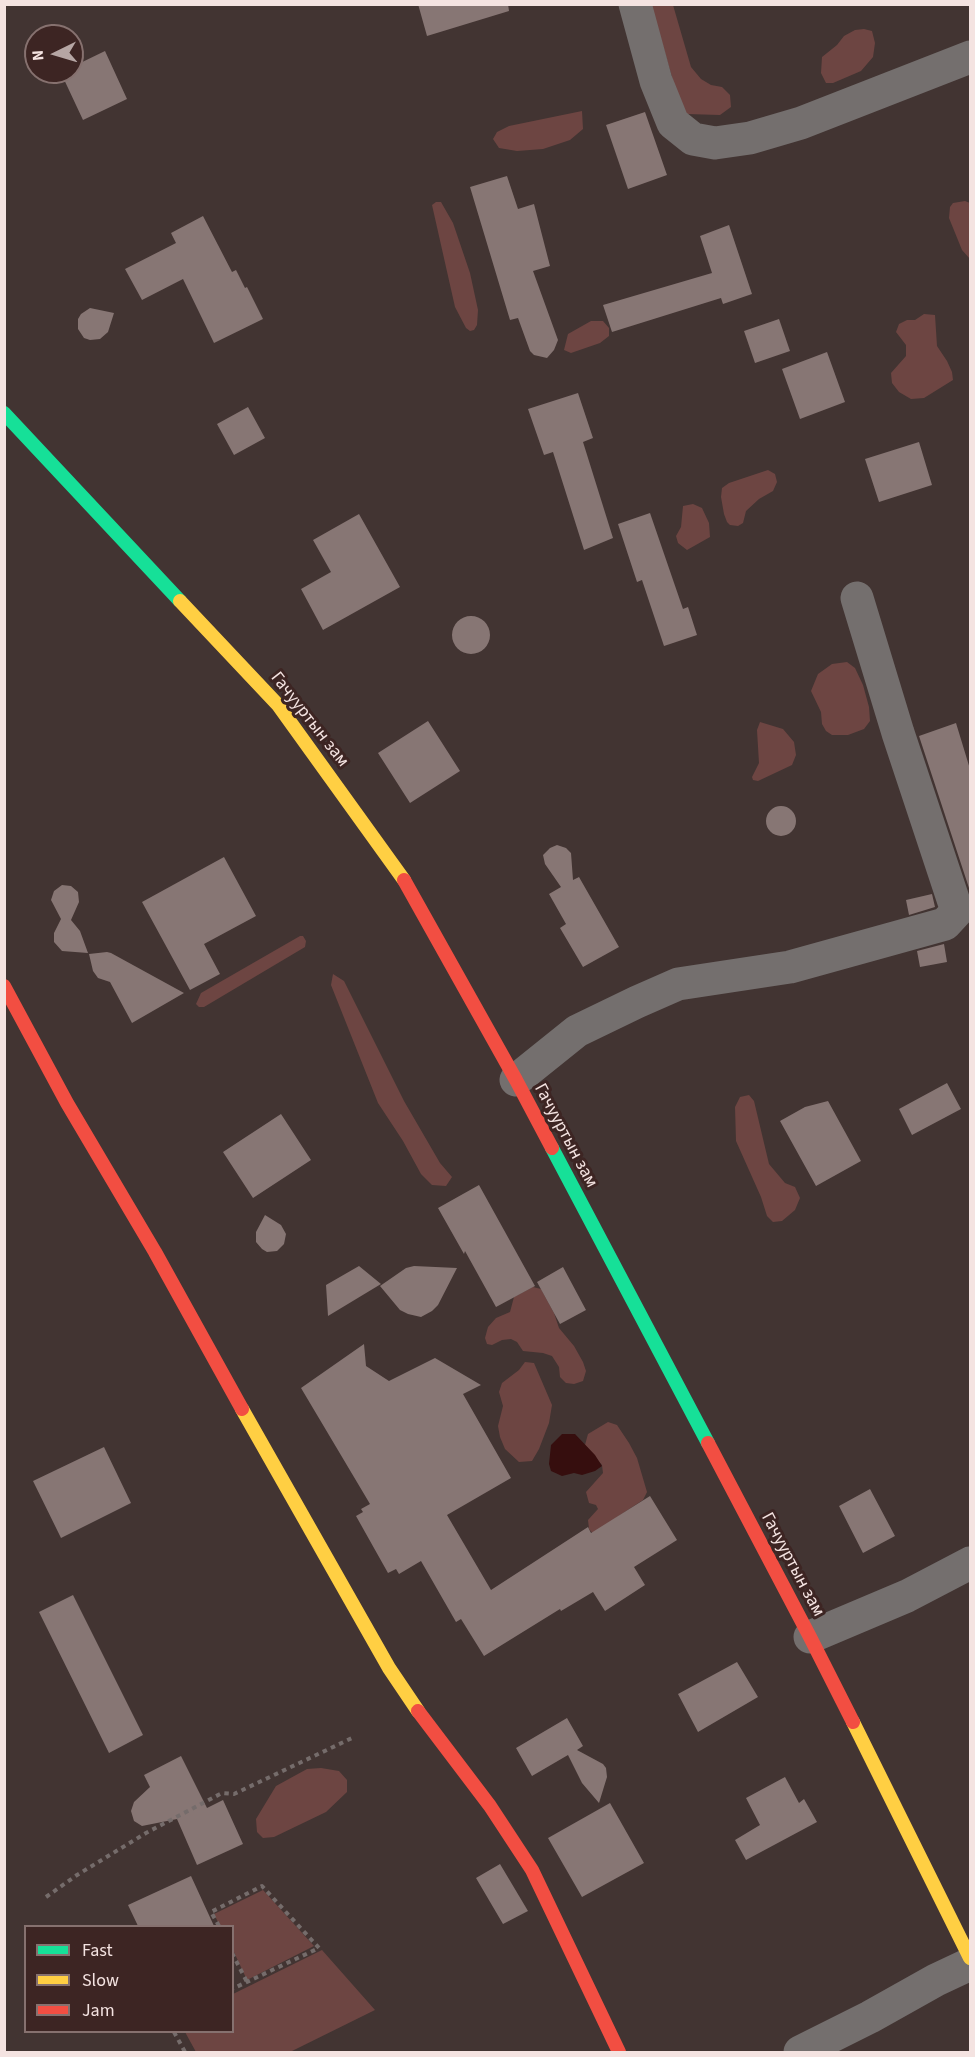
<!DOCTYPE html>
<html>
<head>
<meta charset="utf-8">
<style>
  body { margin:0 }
  #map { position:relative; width:975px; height:2057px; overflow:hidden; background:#423432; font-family:"Source Sans 3",sans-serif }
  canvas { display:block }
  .frame { position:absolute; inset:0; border:6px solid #f4e3e1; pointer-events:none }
  .legend { position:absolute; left:24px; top:1925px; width:210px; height:108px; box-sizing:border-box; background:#3d2523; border:2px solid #86716f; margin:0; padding:8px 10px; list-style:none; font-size:18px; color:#f4e3e1 }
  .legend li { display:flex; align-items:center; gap:12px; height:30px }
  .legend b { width:30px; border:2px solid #86716f }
  .north { position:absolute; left:24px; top:24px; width:60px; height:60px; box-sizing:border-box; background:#3d2523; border:2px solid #86716f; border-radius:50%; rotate:265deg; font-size:16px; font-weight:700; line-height:24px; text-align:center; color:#f4e3e1 }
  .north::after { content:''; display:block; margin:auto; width:21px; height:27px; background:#b6a6a4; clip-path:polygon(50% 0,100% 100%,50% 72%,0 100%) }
</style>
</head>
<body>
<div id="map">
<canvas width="975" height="2057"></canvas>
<div class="frame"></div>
<ul class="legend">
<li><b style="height:8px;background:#16e098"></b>Fast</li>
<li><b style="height:8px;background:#ffcf43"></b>Slow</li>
<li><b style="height:8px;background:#f24e42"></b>Jam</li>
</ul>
<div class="north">N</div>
</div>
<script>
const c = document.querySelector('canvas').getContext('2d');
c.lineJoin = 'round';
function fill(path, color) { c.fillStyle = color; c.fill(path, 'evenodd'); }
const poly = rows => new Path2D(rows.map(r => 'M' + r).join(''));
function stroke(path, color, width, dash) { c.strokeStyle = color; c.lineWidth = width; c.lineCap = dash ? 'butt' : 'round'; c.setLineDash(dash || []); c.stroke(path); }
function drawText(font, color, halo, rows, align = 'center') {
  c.font = font + ' "Source Sans 3",sans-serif'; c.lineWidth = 6; c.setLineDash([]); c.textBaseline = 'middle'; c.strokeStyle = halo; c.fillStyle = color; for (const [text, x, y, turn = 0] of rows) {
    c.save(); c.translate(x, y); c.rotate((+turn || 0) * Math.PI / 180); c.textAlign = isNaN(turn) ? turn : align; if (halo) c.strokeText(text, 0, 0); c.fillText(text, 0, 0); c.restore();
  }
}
fill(poly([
  [651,5,673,5,691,67,701,79,711,85,722,87,730,95,731,107,720,115,687,114,681,108],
  [864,29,872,31,875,43,873,57,861,71,833,83,826,83,821,73,822,57,837,45,844,36,855,30],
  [582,111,583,129,570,140,543,149,517,151,499,148,493,139,497,132,509,126],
  [965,201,970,203,970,259,962,250,949,218,950,207,953,203],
  [436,202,441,202,453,223,470,273,478,310,477,325,474,330,470,331,466,328,455,307,432,205],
  [924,314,935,315,937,346,947,361,952,372,953,380,924,398,911,399,899,392,892,383,891,373,906,356,906,345,896,332,899,324,907,320,915,320],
  [591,321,603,321,609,328,609,336,600,343,571,353,564,350,568,334],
  [768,470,775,474,777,482,773,491,759,499,746,511,743,523,738,526,730,525,727,522,724,514,721,497,722,488,729,483],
  [693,504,702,508,709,523,710,537,687,550,678,543,676,536,681,527,683,506],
  [847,662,855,668,863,685,869,707,870,721,864,729,848,735,832,735,826,731,822,724,821,712,811,691,818,674,832,664],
  [760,722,783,729,794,742,796,755,792,765,758,781,753,780,752,777,759,763,757,730],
  [300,936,303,936,306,941,305,947,204,1007,199,1007,196,1004,201,993],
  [333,974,344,981,404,1101,440,1163,452,1177,446,1186,432,1185,421,1174,403,1141,378,1103,331,985],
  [749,1095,754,1101,769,1164,785,1183,795,1187,800,1198,795,1210,782,1221,773,1222,767,1216,761,1197,736,1141,735,1107,740,1097],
  [533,1287,541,1289,554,1313,559,1328,574,1346,583,1362,586,1371,583,1381,574,1384,566,1383,560,1377,559,1367,552,1356,543,1353,523,1351,517,1342,511,1339,502,1340,492,1345,487,1344,485,1338,488,1327,496,1318,510,1312,514,1297],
  [525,1362,534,1363,552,1405,549,1423,539,1449,532,1461,519,1462,505,1449,500,1437,498,1426,503,1406,499,1392,502,1383,519,1370],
  [608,1422,617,1425,629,1443,637,1458,647,1492,643,1500,620,1515,595,1536,589,1529,588,1520,598,1509,596,1505,589,1503,586,1492,603,1473,602,1465,585,1445,588,1434],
  [321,1768,339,1771,347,1780,347,1792,326,1812,274,1837,263,1838,257,1832,256,1819,276,1786,307,1769],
  [263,1890,314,1946,247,1980,233,1950,232,1926,220,1926,214,1914],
  [322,1950,375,2010,290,2052,196,2052,185,2032,232,2032,233,1994]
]), '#6d4542');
fill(poly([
  [562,1434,575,1434,595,1455,602,1466,595,1471,582,1475,574,1473,562,1476,551,1471,549,1464,551,1445]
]), '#360e0e');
fill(poly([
  [418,4,508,4,509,11,427,36],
  [105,51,127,99,83,120,61,73,72,72,72,67],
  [645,112,667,175,628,189,606,125],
  [507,176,518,209,534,204,550,266,533,271,558,340,554,350,547,358,534,355,530,351,518,318,510,320,470,187],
  [203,216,232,272,236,270,245,288,247,287,263,319,214,343,183,279,142,300,125,269,176,243,171,233],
  [729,225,752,294,723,304,721,298,612,332,603,305,712,273,700,236],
  [90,308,114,313,108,332,100,339,90,340,84,338,78,329,78,319,81,314],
  [779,319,790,351,755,363,744,331],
  [827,352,845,402,800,419,782,369],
  [578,393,593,438,583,442,613,538,584,550,553,452,544,455,528,409],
  [248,407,265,438,234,455,217,424],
  [919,442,932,485,879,502,865,459],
  [650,513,683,609,688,607,697,635,664,646,642,580,637,582,618,524],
  [359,514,400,587,323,630,301,589,331,572,313,540],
  '452 635a19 19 0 1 1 38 0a19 19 0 1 1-38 0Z',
  [428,721,460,771,410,803,378,753],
  [956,723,970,769,969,888,919,736],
  '766 821a15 15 0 1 1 30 0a15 15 0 1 1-30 0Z',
  [557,845,566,848,571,853,573,880,579,877,619,947,583,967,560,928,566,924,549,894,561,887,545,864,543,855,550,848],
  [224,857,256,916,204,944,220,974,190,990,142,902],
  [62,885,71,886,78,892,79,902,71,920,80,931,88,953,62,951,54,942,54,933,61,919,51,900,54,891],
  [932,894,935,907,909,915,906,900],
  [944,944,947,962,920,967,917,951],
  [107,952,111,953,184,993,132,1023,110,982,98,978,93,971,89,954],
  [947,1083,961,1109,912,1135,899,1109],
  [828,1101,861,1161,816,1186,780,1121,805,1107],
  [281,1114,311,1160,253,1198,223,1152],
  [479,1185,535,1286,496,1307,465,1251,464,1254,438,1208],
  [265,1215,281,1225,286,1234,284,1244,277,1251,267,1252,262,1249,256,1242,256,1232],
  [359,1266,381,1284,328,1316,326,1285],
  [414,1266,457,1268,438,1305,432,1311,421,1317,408,1314,400,1310,380,1286,406,1268],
  [563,1267,586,1310,560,1324,537,1282],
  [364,1344,366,1366,389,1381,435,1358,481,1385,463,1394,511,1478,447,1515,491,1590,588,1527,591,1533,650,1496,677,1540,634,1567,645,1585,605,1611,593,1592,561,1611,560,1609,484,1656,461,1619,456,1622,421,1561,399,1574,396,1569,388,1573,356,1516,363,1512,361,1509,370,1504,301,1388],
  [104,1447,131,1503,61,1538,33,1481],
  [870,1489,895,1536,863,1553,839,1506],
  [73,1595,143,1735,109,1753,39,1612],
  [737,1662,758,1697,698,1732,678,1694],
  [567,1718,583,1746,577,1750,603,1764,606,1768,607,1777,599,1803,582,1783,568,1755,532,1776,516,1748],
  [181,1756,207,1808,223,1800,243,1844,197,1865,177,1819,142,1826,134,1821,131,1811,134,1802,150,1787,144,1775],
  [785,1777,799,1803,804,1799,817,1822,746,1860,735,1840,760,1825,746,1798],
  [610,1803,644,1863,582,1897,548,1838],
  [500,1864,528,1911,503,1924,476,1878],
  [191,1876,214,1926,138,1926,128,1905]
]), '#877674');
stroke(poly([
  [46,1897,77,1875,146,1833,222,1793,234,1794,352,1738],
  [219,1926,211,1912,262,1886,319,1948,232,1989],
  [232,1953,247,1982],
  [174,2032,185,2052]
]), '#756c6b', 4, [4.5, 4.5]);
stroke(poly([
  [635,4,656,81,673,123,693,139,715,143,750,138,801,123,970,57],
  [516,1080,577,1031,637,1002,678,984,790,967,945,924,957,911,898,733,857,598],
  [810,1637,907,1596,970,1563],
  [800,2052,870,2017,936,1980,970,1964]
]), '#746f6e', 33);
stroke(poly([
  [4,413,180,601],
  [552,1148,708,1443]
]), '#16e098', 14);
stroke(poly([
  [180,601,278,705,404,880],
  [242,1409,389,1668,418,1711],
  [853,1722,970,1958]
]), '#ffcf43', 14);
stroke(poly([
  [404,880,516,1080,552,1148],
  [4,986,67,1103,155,1252,242,1409],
  [708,1443,810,1637,853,1722],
  [418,1711,490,1806,532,1870,619,2052]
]), '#f24e42', 14);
drawText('18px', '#f4e3e1', '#3d2523', [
  ["Гачууртын зам",309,720,52],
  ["Гачууртын зам",565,1136,62],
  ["Гачууртын зам",792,1565,62]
]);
</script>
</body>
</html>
